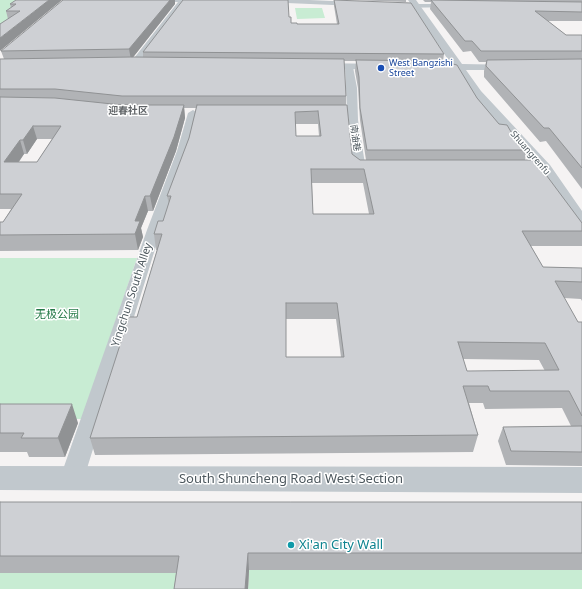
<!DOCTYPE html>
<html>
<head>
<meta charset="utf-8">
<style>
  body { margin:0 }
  canvas { display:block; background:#f5f3f3 }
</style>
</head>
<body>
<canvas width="582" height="589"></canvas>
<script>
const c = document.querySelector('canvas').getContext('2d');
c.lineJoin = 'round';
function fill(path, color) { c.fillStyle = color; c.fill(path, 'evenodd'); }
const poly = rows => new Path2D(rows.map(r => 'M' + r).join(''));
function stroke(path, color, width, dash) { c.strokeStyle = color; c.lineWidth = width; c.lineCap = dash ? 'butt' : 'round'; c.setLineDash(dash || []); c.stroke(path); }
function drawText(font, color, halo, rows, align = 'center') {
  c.font = font + ' "Noto Sans","Noto Sans SC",sans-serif'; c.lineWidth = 3; c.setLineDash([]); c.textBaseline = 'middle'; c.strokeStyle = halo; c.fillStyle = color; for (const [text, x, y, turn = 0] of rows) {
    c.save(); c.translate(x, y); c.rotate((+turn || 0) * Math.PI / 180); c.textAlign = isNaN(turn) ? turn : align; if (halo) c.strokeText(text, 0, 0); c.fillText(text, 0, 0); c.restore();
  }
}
fill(poly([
  [0,0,49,0,0,37],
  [295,8,322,8,325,18,297,19],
  [0,258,137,258,82,419,0,418],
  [249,570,582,570,582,589,248,589],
  [0,573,182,573,180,589,0,589]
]), '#c8ecd3');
fill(poly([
  [161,0,209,0,206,2,185,2,137,66,131,66,131,62,178,2,164,2,161,0],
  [261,0,309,0,356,2,359,4,356,6,264,2,261,0],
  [454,4,456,5,456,7,398,8,395,6,398,4,454,4],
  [349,64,353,67,357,88,358,120,365,164,375,165,377,168,371,172,359,172,353,168,348,116,326,116,321,113,326,110,347,110,345,67,349,64],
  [193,110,198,113,189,151,161,230,84,478,80,485,72,488,64,485,60,478,147,230,177,151,188,113,193,110]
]), '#c1c8cd');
fill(poly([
  [408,0,416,0,462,64,517,65,518,67,517,69,513,70,466,70,481,91,550,165,582,211,582,229,576,228,539,171,473,97,455,70,427,69,426,67,427,65,431,64,451,64,408,0],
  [317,63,383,64,388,67,383,70,313,68,312,66,317,63],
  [0,466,582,467,582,493,0,490,0,466]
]), '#c1c8cd');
fill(poly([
  [62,0,8,19,6,11,11,8,10,4],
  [334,0,444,54,443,61,477,98,499,124,517,142,527,150,525,160,582,223,582,246,531,246,543,267,582,268,582,301,581,299,564,298,578,322,582,322,582,466,506,465,498,441,503,427,571,426,562,408,485,409,483,403,469,403,478,435,473,452,95,455,90,438,137,317,157,250,156,250,154,234,163,221,169,204,167,196,189,138,196,108,184,108,185,118,176,151,153,211,148,211,141,228,143,237,138,250,0,251,0,222,3,222,11,209,0,209,0,59,4,59,1,51,175,4,133,57,143,58,143,52,289,17,291,23,297,24,337,24,334,6],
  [344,61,356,61,355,71,358,88,360,120,366,160,360,160,352,154,346,105,346,96],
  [295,124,318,124,319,136,296,136],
  [37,139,52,139,37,162,19,162,24,154,27,154],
  [312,183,363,183,369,214,313,214],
  [286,319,336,319,341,357,286,357],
  [463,359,539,360,545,371,467,371],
  [351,0,406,0,406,2],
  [423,0,582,0,582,21,548,21,566,35,582,35,582,189,546,141,540,142,484,77,484,71,486,62,479,62,471,51,463,52,430,9,431,2,425,2],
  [0,404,78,423,65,457,29,457,27,452,0,452],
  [0,502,582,502,582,570,249,570,248,589,174,589,176,573,0,573]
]), '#b1b3b6');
fill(poly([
  [49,0,62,0,0,51,0,38],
  [170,0,175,0,175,4,131,60,129,49],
  [184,105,185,118,176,151,153,211,150,196],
  [33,126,37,139,27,154,23,140],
  [20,140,24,154,8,177,4,162],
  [145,196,148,211,141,228,143,237,138,250,135,234,135,221],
  [72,404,78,423,65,457,58,438],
  [248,553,249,570,248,589,245,589]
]), '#909294');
const building = poly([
  [16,0,49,0,0,38,0,24,20,11,6,11,16,4,10,4,16,0],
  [63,0,170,0,129,49,1,51,63,0],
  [183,0,288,0,289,17,291,17,291,23,297,23,297,24,339,24,334,0,411,3,444,54,143,52,183,0],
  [431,0,582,2,582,12,535,11,566,35,582,35,582,51,481,51,472,41,465,41,431,0],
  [132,57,344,59,346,96,122,96,55,89,0,89,0,59,132,57],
  [582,59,582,168,549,128,544,128,486,66,487,60,582,59],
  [356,60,451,61,453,64,457,65,477,98,499,124,507,125,517,142,523,142,527,150,367,150,360,108,359,77,356,60],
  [0,97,55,98,122,105,184,105,174,137,150,196,145,196,135,221,140,221,135,234,0,235,0,222,3,222,22,194,0,194,0,97],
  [33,126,61,126,37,162,4,162,20,140,23,140,33,126],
  [197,105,347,105,352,154,360,160,535,160,582,223,582,231,522,231,543,267,582,268,582,282,555,281,578,322,582,322,582,416,569,391,490,391,488,386,463,386,478,435,90,438,129,317,137,317,162,234,154,234,158,221,163,221,171,196,167,196,189,138,197,105],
  [318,111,321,136,296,136,295,112,318,111],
  [311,169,364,169,374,214,313,214,311,169],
  [286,303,337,303,344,357,286,357,286,303],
  [458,342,545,343,559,370,467,371,458,342],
  [0,404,72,404,58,438,21,438,24,433,0,433,0,404],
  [582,426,582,452,511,451,503,427,582,426],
  [0,502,582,502,582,553,248,553,245,589,174,589,179,556,0,556,0,502]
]);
fill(building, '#ced0d4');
stroke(building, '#909294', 1);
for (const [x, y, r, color] of [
  [381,68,4,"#1a4fb4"],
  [291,545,4,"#0f9aa8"]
]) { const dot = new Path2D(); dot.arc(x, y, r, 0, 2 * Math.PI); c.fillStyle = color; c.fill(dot); stroke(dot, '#fff', 1.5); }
drawText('9px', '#164399', '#fff', [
  ["West Bangzishi",389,63],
  ["Street",389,73]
], 'left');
drawText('9px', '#4d585e', '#fff', [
  ["南油巷",355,138,82],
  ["Shuangrenfu",530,153,49]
]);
drawText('bold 10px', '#606467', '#fff', [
  ["迎春社区",128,111]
]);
drawText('11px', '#4d585e', '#fff', [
  ["Yingchun South Alley",132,295,-72]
]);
drawText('11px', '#247947', '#fff', [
  ["无极公园",57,315]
]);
drawText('13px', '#4d585e', '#fff', [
  ["South Shuncheng Road West Section",291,479]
]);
drawText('13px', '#0d838f', '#fff', [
  ["Xi'an City Wall",299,545]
], 'left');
</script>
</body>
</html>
